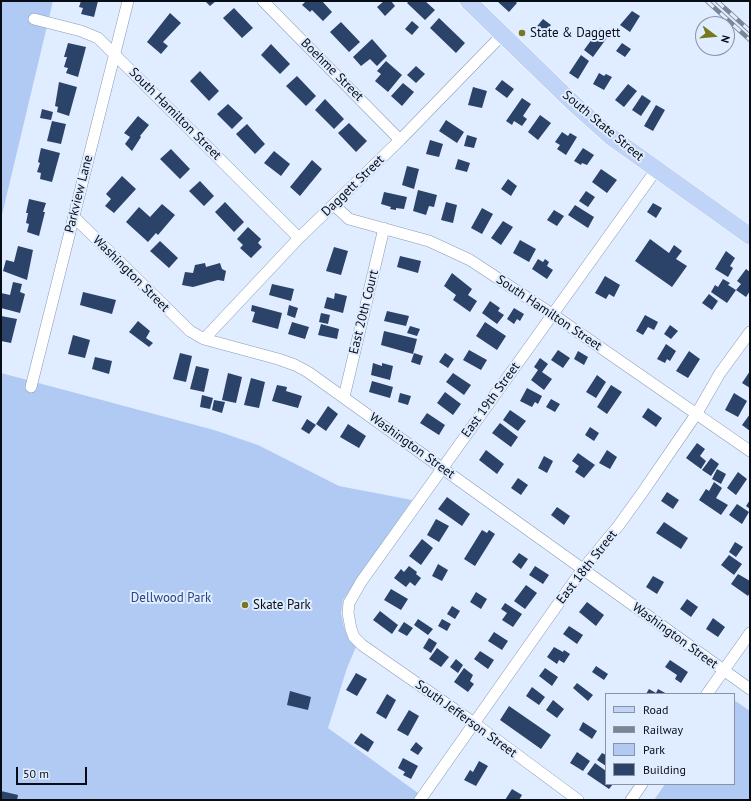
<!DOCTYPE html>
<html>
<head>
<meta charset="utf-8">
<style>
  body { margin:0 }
  #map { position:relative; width:751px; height:801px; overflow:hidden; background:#e0ecff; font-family:"PT Sans",sans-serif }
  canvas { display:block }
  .frame { position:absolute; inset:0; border:2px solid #070d17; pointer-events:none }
  .legend { position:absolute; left:605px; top:693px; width:130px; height:92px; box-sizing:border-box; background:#e0ecff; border:1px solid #8993a2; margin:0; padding:5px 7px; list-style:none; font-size:12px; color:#070d17 }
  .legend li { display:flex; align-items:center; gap:8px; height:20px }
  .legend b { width:20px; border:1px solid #8993a2 }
  .north { position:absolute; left:695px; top:16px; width:40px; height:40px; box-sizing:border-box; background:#e0ecff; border:1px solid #8993a2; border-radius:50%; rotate:106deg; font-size:11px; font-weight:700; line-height:16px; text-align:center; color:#070d17 }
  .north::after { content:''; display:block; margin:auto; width:14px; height:18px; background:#77771e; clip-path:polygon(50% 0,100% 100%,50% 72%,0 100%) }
  .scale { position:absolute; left:16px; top:767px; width:71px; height:18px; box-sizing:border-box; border:2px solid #070d17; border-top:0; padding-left:5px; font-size:12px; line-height:14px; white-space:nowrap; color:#070d17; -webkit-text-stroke:3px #e0ecff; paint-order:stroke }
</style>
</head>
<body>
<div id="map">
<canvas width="751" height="801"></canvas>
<div class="frame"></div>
<ul class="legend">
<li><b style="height:5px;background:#bfd4f7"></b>Road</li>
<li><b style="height:5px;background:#7b8593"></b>Railway</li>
<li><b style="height:11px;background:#b1caf3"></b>Park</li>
<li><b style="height:11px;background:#2b4269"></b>Building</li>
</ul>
<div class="north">N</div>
<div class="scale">50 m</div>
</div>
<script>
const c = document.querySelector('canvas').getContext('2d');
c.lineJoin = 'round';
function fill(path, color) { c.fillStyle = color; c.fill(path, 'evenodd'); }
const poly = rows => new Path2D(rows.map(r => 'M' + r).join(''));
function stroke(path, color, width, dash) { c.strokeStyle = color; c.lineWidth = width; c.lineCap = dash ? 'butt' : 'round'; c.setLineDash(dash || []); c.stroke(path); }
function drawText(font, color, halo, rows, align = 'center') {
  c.font = font + ' "PT Sans",sans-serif'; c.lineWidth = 4; c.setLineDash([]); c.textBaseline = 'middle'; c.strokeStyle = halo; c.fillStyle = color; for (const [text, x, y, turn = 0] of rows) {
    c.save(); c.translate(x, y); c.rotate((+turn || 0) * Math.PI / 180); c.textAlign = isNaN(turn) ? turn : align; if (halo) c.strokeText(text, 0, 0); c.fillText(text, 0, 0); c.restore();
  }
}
fill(poly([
  [1,1,53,1,1,219],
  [1,373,214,430,258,445,339,486,412,500,343,600,341,613,344,627,347,635,356,647,347,668,328,728,418,793,413,800,1,800],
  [734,700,750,711,750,800,654,800,665,784,734,784]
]), '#b1caf3');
fill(poly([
  [81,1,98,1,94,17,81,14,83,8,79,7],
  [205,1,216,1,210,6],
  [306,1,322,1,332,12,323,21,312,10,310,12,302,5],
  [384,1,391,1,395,6,385,16,377,7],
  [409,1,425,1,435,10,425,20,407,3],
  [497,1,515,1,517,3,509,12],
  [234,8,253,28,242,38,223,18],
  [632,11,640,16,630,32,620,25],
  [170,13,181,23,163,42,168,46,161,54,147,42],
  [439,18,465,43,456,53,430,28],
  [543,19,551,25,542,37,534,30],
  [412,21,419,27,412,35,405,29],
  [341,22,360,42,349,52,330,32],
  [600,28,609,35,593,57,584,50],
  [372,39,387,56,377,66,370,59,361,66,353,57],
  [68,43,86,47,78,77,66,73,68,68,64,67,67,57,64,57],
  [622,43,631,49,625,57,616,51],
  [271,44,290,64,280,74,261,55],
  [581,55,589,61,578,79,569,73],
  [386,61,402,75,388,92,375,81,381,74,377,71],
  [416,66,425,74,416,83,407,75],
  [200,71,219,91,209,101,190,81],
  [599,73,604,76,606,74,612,77,604,90,593,84],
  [297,76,316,96,306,106,286,86],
  [502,80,514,89,507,98,495,89],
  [59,82,77,87,69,116,57,112,58,107,55,106],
  [403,83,414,92,402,106,391,96],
  [628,84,637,91,624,107,615,100],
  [473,87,487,91,482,108,468,105],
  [642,95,651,101,641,116,632,110],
  [522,98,531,104,523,116,527,119,522,126,514,121,512,125,506,121],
  [325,99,344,119,334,129,315,110],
  [228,104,243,118,232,129,217,114],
  [656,105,665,110,653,131,644,126],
  [42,109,53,112,51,120,40,118],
  [540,115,551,123,538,140,528,132],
  [138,116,149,125,140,136,141,137,132,151,125,144,130,137,124,133],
  [446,120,464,132,457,143,439,131],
  [52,121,66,124,61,144,47,141],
  [349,123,367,141,356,152,338,133],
  [247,124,265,144,255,154,236,134],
  [562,132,568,136,570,133,577,137,566,155,557,149,560,145,555,142],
  [467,135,477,138,474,148,464,146],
  [430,140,443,144,439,157,426,154],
  [41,148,60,153,52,182,40,179,41,173,37,172,40,163,38,162],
  [583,148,594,155,587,165,582,163,581,165,574,161],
  [171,149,190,169,180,179,160,159],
  [274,151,290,164,281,176,264,163],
  [458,159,470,163,467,172,455,169],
  [312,160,322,169,300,196,290,187],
  [407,166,419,169,414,189,402,185],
  [601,169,617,180,607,193,592,182],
  [122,176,136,189,114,213,105,206,111,199,106,194],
  [508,179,517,186,511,196,501,189],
  [200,181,214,196,204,206,189,191],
  [418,190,437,195,434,207,429,206,426,215,413,211],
  [586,191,595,197,588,207,579,201],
  [384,192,407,197,404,209,396,208,396,210,390,209,391,207,381,204],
  [29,199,46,203,43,212,45,212,39,236,27,232,29,224,26,223,28,213,26,213],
  [225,202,244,222,234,232,215,212],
  [446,202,457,205,453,223,441,220],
  [653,203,662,208,656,218,647,212],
  [162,204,175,215,158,235,156,233,148,242,126,222,139,207,150,217],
  [575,205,594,217,588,228,568,215],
  [482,208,493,214,482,234,471,228],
  [554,210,564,216,557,226,547,220],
  [503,221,513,227,501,245,491,238],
  [248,227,261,239,258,243,262,247,251,258,240,248,243,245,237,239],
  [650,239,669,253,674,245,682,251,676,259,687,266,672,287,635,261],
  [520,240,536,249,529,262,513,253],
  [160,241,178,258,169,268,150,251],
  [18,246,33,250,27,280,3,271,6,260,14,262],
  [334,247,348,251,341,275,326,271],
  [726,251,735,258,730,266,733,268,728,277,715,269],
  [400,256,421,261,418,273,397,267],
  [538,259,543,262,545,259,549,262,547,266,553,270,547,279,532,269],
  [205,263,206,267,220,263,222,269,226,271,224,281,218,280,193,287,182,285,185,272,193,273,195,265],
  [746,269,750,272,750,291,746,297,736,290,741,284,737,281],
  [452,273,472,289,468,295,477,301,470,312,453,300,456,295,444,286],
  [605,276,620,285,614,297,609,294,606,299,595,293],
  [723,279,730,283,728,285,736,290,727,303,711,292,715,285,718,287],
  [13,282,22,284,20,292,25,294,20,313,1,308,1,293,10,295],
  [272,284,294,289,291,301,269,295],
  [83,292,116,300,112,314,80,305],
  [335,293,347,296,343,313,324,308,327,297,334,299],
  [709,294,718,301,712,310,702,303],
  [490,301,500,308,498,311,504,315,497,324,482,313],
  [252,305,282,313,278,329,252,322,255,312,251,311],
  [289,305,298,308,295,318,287,315],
  [514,308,524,314,520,321,517,319,514,324,507,319],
  [387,311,409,316,406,326,384,321],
  [321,313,330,315,328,324,319,322],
  [645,315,658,322,654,330,648,327,643,335,636,331],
  [1,316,17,319,11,343,1,341],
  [138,321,150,331,146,338,153,343,149,347,129,332],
  [292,322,309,327,305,339,288,334],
  [485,322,506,336,497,350,476,336],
  [321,324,339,329,337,339,318,335],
  [670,325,678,331,671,339,664,334],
  [410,326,420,329,417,336,407,333],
  [384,331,417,339,413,354,381,345],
  [73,335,90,340,85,358,68,354],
  [666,344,676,351,670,361,667,359,665,363,657,359],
  [469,350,487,360,481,370,463,360],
  [558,350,570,358,563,368,551,360],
  [578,351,588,357,584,365,574,359],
  [689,351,700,359,688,378,676,371],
  [180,353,192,356,186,382,173,379],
  [414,353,423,356,420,365,411,362],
  [445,353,454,359,448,368,439,362],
  [95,357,112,361,109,374,92,369],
  [540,358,548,364,542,372,552,379,544,390,531,380,538,370,534,367],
  [373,363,382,366,382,363,393,366,390,380,371,375],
  [196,366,209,369,204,392,190,389],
  [750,371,750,388,742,383],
  [228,373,242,377,236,403,222,400],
  [453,373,471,385,464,395,446,382],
  [597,375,606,382,596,398,586,392],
  [251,378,265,382,259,408,244,405],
  [372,381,393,387,390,398,369,392],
  [277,385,287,387,286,391,302,396,298,408,272,401],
  [611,385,622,392,607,414,597,407],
  [527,388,542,396,538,404,535,402,532,407,520,401],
  [445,392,461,404,453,415,437,403],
  [400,393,411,396,408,405,398,402],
  [734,393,747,401,738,417,725,410],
  [202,395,213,398,210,409,200,407],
  [551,399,560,404,555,412,546,407],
  [214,400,225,402,222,413,212,410],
  [328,406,338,414,326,431,316,424],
  [648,408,662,418,656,427,642,417],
  [510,410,526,421,518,431,503,420],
  [427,413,445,425,439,435,420,423],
  [750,414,750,431,742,425],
  [307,419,316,425,309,434,301,429],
  [500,423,518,437,511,447,492,433],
  [348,424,366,436,359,448,340,437],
  [590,427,599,433,594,441,585,435],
  [697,443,705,449,700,456,706,461,701,469,686,458],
  [486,450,504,464,497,474,479,460],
  [607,450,617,457,610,469,599,463],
  [578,453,595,465,584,478,575,472,579,466,572,461],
  [544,456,553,461,547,473,538,468],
  [711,458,719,464,711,476,702,470],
  [717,469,726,474,721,484,712,479],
  [738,472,747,479,736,495,727,488],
  [518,478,528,485,521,495,511,488],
  [714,482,722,488,716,498,728,505,721,515,699,500,706,489,709,491],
  [667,492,679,500,673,509,661,501],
  [447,497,470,514,462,526,438,509],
  [750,500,750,509,746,506],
  [737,504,749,512,742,524,729,515],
  [557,507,570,516,564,525,551,515],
  [436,519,449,526,439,542,427,535],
  [664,522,688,538,681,549,656,533],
  [482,530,487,533,489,530,495,534,475,566,464,559],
  [422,539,433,548,421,565,409,556],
  [735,542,743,547,736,557,729,552],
  [519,553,528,559,521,569,512,562],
  [729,555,742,564,734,575,721,565],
  [438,564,448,570,442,581,432,576],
  [409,566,417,572,416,574,421,578,415,586,410,582,406,587,394,578,401,569,404,572],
  [535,566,549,575,543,584,529,575],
  [738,574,750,581,750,592,748,596,731,584],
  [653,576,664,582,657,594,646,587],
  [526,585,537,593,525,609,514,601],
  [391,589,408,599,401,610,384,600],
  [476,592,487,599,481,609,470,602],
  [687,599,698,607,691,617,680,609],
  [587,602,604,615,596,626,579,612],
  [505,603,522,614,513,627,502,620,507,613,501,609],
  [452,606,460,611,455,619,447,614],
  [380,611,398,625,392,634,373,620],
  [713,618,725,627,718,637,706,629],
  [418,619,433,629,428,635,414,625],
  [442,619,451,624,447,631,438,626],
  [404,622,413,628,407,636,398,631],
  [569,626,583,635,577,644,563,634],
  [494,632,508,641,502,650,488,641],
  [429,638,437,643,431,653,423,648],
  [554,647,563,652,564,650,570,654,564,663,559,660,557,664,547,657],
  [437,648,449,657,441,667,429,659],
  [480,651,494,660,488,669,474,659],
  [456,659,463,665,458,673,450,667],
  [670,660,688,672,681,683,675,679,677,675,665,667],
  [596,666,608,674,604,680,592,672],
  [464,668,473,675,470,681,474,684,468,692,454,682],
  [545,668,558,677,552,686,539,676],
  [356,673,367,679,357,696,346,690],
  [577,683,593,695,588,701,573,688],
  [532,687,545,697,539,705,526,696],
  [649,689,656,693,658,689,667,694,646,694],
  [290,691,311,697,308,710,287,705],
  [387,694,396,700,386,719,376,713],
  [553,700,564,709,557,718,546,710],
  [509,706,551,735,541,749,500,720],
  [409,710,419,716,408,736,397,730],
  [583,722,597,731,592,739,579,730],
  [361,733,374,742,368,752,354,743],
  [416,742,423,748,418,755,410,750],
  [577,752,590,761,583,771,570,763],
  [602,753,606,755,606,766,597,760],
  [403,758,418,766,411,779,403,775,405,772,398,768],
  [479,761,488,766,476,786,464,780,470,770,473,772],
  [595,763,606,771,606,784,613,784,609,789,587,774],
  [512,789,522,795,519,800,505,800],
  [1,791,18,795,17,800,1,800]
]), '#2b4269');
const street = poly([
  [263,1,400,140],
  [34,19,81,31,98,38,299,238],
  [334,205,349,219,429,241,470,260,552,314,750,451],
  [74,217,190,331,204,339,278,359,295,365,308,372,750,689],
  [204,339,299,238,400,140,502,35],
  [31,387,128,1],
  [344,397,384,228],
  [707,694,750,633],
  [420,800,582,570,619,525,642,493,697,413,720,373,750,332],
  [578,800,474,723,362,645,354,637,351,629,348,613,349,603,361,582,656,170],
  [631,800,642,784]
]);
const primary = poly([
  [468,1,572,102,610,136,750,236]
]);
stroke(street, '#899bb7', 12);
stroke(primary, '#fff', 18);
stroke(street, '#fff', 11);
stroke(primary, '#bfd4f7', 17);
const rail = poly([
  [707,1,750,40],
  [717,1,750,31]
]);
stroke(rail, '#7b8593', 4.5);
stroke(rail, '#e0ecff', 3, [9]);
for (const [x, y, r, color] of [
  [522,33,4,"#77771e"],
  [245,605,4,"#77771e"]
]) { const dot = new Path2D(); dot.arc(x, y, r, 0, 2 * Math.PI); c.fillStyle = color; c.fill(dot); stroke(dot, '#e0ecff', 1.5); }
drawText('13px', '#070d17', '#e0ecff', [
  ["State & Daggett",530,33],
  ["Skate Park",253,605]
], 'left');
drawText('13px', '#070d17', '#e0ecff', [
  ["Boehme Street",332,70,45],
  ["South Hamilton Street",175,114,45],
  ["South State Street",603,126,40],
  ["Daggett Street",353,186,-44],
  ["Parkview Lane",79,194,-76],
  ["Washington Street",131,274,45],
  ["East 20th Court",364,312,-76],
  ["South Hamilton Street",549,313,34],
  ["East 19th Street",491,400,-54],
  ["Washington Street",412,446,36],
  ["East 18th Street",587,567,-52],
  ["Washington Street",675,636,36],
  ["South Jefferson Street",466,719,36]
]);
drawText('13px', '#25477f', '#e0ecff', [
  ["Dellwood Park",171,598]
]);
</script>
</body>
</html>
